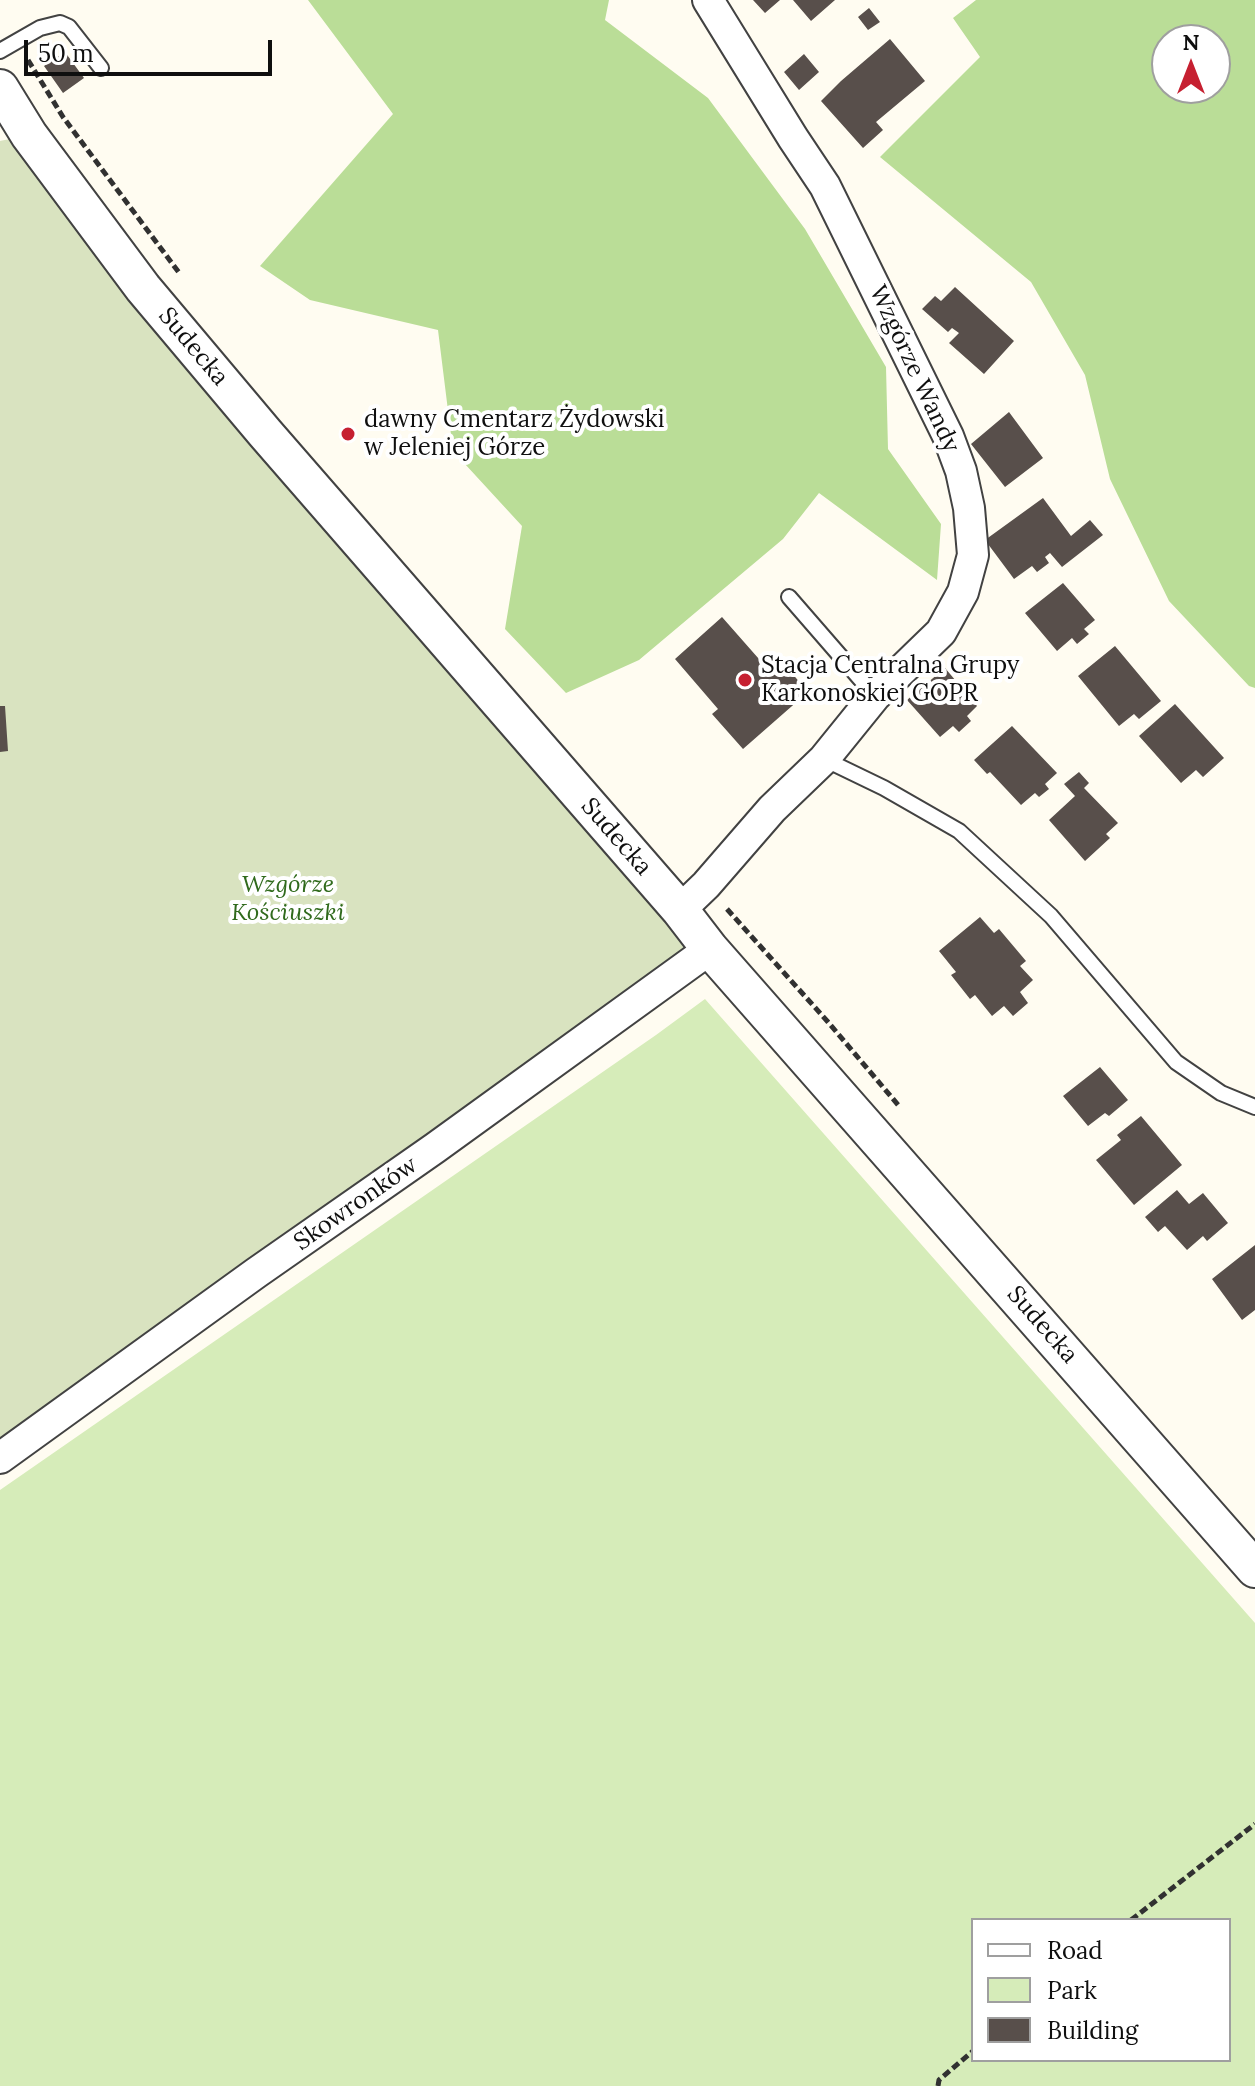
<!DOCTYPE html>
<html>
<head>
<meta charset="utf-8">
<style>
  body { margin:0 }
  #map { position:relative; width:1255px; height:2086px; overflow:hidden; background:#fffcf1; font-family:Lora,serif }
  canvas { display:block }
  .legend { position:absolute; left:971px; top:1918px; width:260px; height:144px; box-sizing:border-box; background:#fff; border:2px solid #9f9f9f; margin:0; padding:10px 14px; list-style:none; font-size:24px; color:#0f0f0f }
  .legend li { display:flex; align-items:center; gap:16px; height:40px }
  .legend b { width:40px; border:2px solid #9f9f9f }
  .north { position:absolute; left:1151px; top:24px; width:80px; height:80px; box-sizing:border-box; background:#fff; border:2px solid #9f9f9f; border-radius:50%; rotate:0deg; font-size:22px; font-weight:700; line-height:32px; text-align:center; color:#0f0f0f }
  .north::after { content:''; display:block; margin:auto; width:28px; height:36px; background:#c62031; clip-path:polygon(50% 0,100% 100%,50% 72%,0 100%) }
  .scale { position:absolute; left:24px; top:40px; width:248px; height:36px; box-sizing:border-box; border:4px solid #0f0f0f; border-top:0; padding-left:10px; font-size:24px; line-height:28px; white-space:nowrap; color:#0f0f0f; -webkit-text-stroke:6px #fff; paint-order:stroke }
</style>
</head>
<body>
<div id="map">
<canvas width="1255" height="2086"></canvas>
<ul class="legend">
<li><b style="height:10px;background:#fff"></b>Road</li>
<li><b style="height:22px;background:#d6ecb9"></b>Park</li>
<li><b style="height:22px;background:#584f4b"></b>Building</li>
</ul>
<div class="north">N</div>
<div class="scale">50 m</div>
</div>
<script>
const c = document.querySelector('canvas').getContext('2d');
c.lineJoin = 'round';
function fill(path, color) { c.fillStyle = color; c.fill(path, 'evenodd'); }
const poly = rows => new Path2D(rows.map(r => 'M' + r).join(''));
function stroke(path, color, width, dash) { c.strokeStyle = color; c.lineWidth = width; c.lineCap = dash ? 'butt' : 'round'; c.setLineDash(dash || []); c.stroke(path); }
function drawText(font, color, halo, rows, align = 'center') {
  c.font = font + ' Lora,serif'; c.lineWidth = 8; c.setLineDash([]); c.textBaseline = 'middle'; c.strokeStyle = halo; c.fillStyle = color; for (const [text, x, y, turn = 0] of rows) {
    c.save(); c.translate(x, y); c.rotate((+turn || 0) * Math.PI / 180); c.textAlign = isNaN(turn) ? turn : align; if (halo) c.strokeText(text, 0, 0); c.fillText(text, 0, 0); c.restore();
  }
}
fill(poly([
  [705,999,1255,1623,1255,2086,0,2086,0,1490,656,1035],
  [973,1920,1229,1920,1229,2060,973,2060]
]), '#d6ecb9');
fill(poly([
  [308,0,609,0,605,20,708,98,805,229,886,367,888,449,941,524,937,580,819,493,783,539,639,660,566,693,505,629,522,526,453,451,438,330,310,300,260,266,393,114],
  [976,0,1255,0,1255,688,1249,686,1169,601,1110,479,1085,375,1031,282,880,157,980,57,953,18],
  [1167,40,1215,40,1215,88,1167,88]
]), '#badd97');
fill(poly([
  [29,135,710,949,0,1458,0,141]
]), '#d9e3c0');
fill(poly([
  [753,0,780,0,765,13],
  [793,0,835,0,811,21],
  [869,8,880,22,868,30,858,17],
  [890,39,925,81,876,122,883,130,863,148,821,101,841,81],
  [65,52,84,78,63,93,44,66],
  [804,54,819,72,799,90,784,72],
  [955,287,1014,341,984,374,949,343,959,333,952,328,948,332,922,309,935,296,941,301],
  [1009,412,1043,458,1005,487,971,444],
  [1043,498,1071,536,1090,520,1103,535,1062,567,1050,553,1045,557,1049,563,1037,572,1032,566,1014,579,985,540],
  [1063,583,1095,620,1084,629,1089,634,1077,644,1072,638,1057,651,1025,613],
  [722,617,766,667,778,657,808,692,743,749,712,714,718,709,675,659],
  [1115,646,1161,701,1139,719,1134,714,1119,726,1078,676],
  [945,668,977,706,967,716,971,721,959,732,953,726,940,737,907,700],
  [1175,704,1224,758,1203,777,1196,770,1181,783,1139,736],
  [0,706,5,706,8,751,0,752],
  [1012,726,1057,773,1045,784,1049,789,1039,797,1035,793,1021,805,990,772,987,774,974,760],
  [1079,772,1089,783,1084,788,1118,823,1106,834,1110,838,1085,861,1049,820,1075,796,1064,784],
  [980,917,994,933,999,929,1026,961,1020,966,1033,980,1020,992,1028,1003,1013,1016,1004,1006,992,1016,975,995,970,999,951,975,956,972,939,951],
  [1100,1067,1128,1100,1109,1116,1105,1113,1088,1126,1063,1096],
  [1141,1116,1182,1165,1134,1205,1096,1160,1121,1140,1117,1135],
  [1177,1190,1189,1204,1203,1193,1228,1223,1207,1241,1203,1236,1187,1250,1165,1226,1158,1232,1145,1217],
  [1255,1245,1255,1310,1242,1320,1212,1279]
]), '#584f4b');
const service = poly([
  [0,51,40,28,60,23,69,27,101,68],
  [789,597,875,696],
  [824,759,884,788,959,831,1051,916,1176,1062,1221,1093,1255,1107]
]);
const minor = poly([
  [680,910,706,885,772,809,824,759,875,696,941,632,963,592,973,555,969,508,961,471,948,436,825,186,793,138,708,0],
  [0,1458,256,1273,435,1148,710,949]
]);
const tertiary = poly([
  [0,88,29,135,143,288,265,433,680,910,710,949,1255,1569]
]);
stroke(service, '#424242', 18);
stroke(minor, '#424242', 34);
stroke(tertiary, '#424242', 40);
stroke(poly([
  [28,60,63,117,180,274],
  [727,909,828,1022,899,1106],
  [1131,1920,1255,1824],
  [938,2086,939,2080,973,2051]
]), '#313131', 5, [8, 4]);
stroke(service, '#fff', 14);
stroke(minor, '#fff', 30);
stroke(tertiary, '#fff', 36);
for (const [x, y, r, color] of [
  [348,434,8,"#c62031"],
  [745,680,8,"#c62031"]
]) { const dot = new Path2D(); dot.arc(x, y, r, 0, 2 * Math.PI); c.fillStyle = color; c.fill(dot); stroke(dot, '#fff', 3); }
drawText('24px', '#0f0f0f', '#fff', [
  ["Sudecka",193,347,50],
  ["Wzgórze Wandy",914,369,65],
  ["Sudecka",616,837,49],
  ["Skowronków",356,1204,-35],
  ["Sudecka",1042,1325,49]
]);
drawText('24px', '#0f0f0f', '#fff', [
  ["dawny Cmentarz Żydowski",364,420],
  ["w Jeleniej Górze",364,448],
  ["Stacja Centralna Grupy",761,666],
  ["Karkonoskiej GOPR",761,694]
], 'left');
drawText('italic 24px', '#306a1c', '#fff', [
  ["Wzgórze",288,885],
  ["Kościuszki",288,913]
]);
</script>
</body>
</html>
